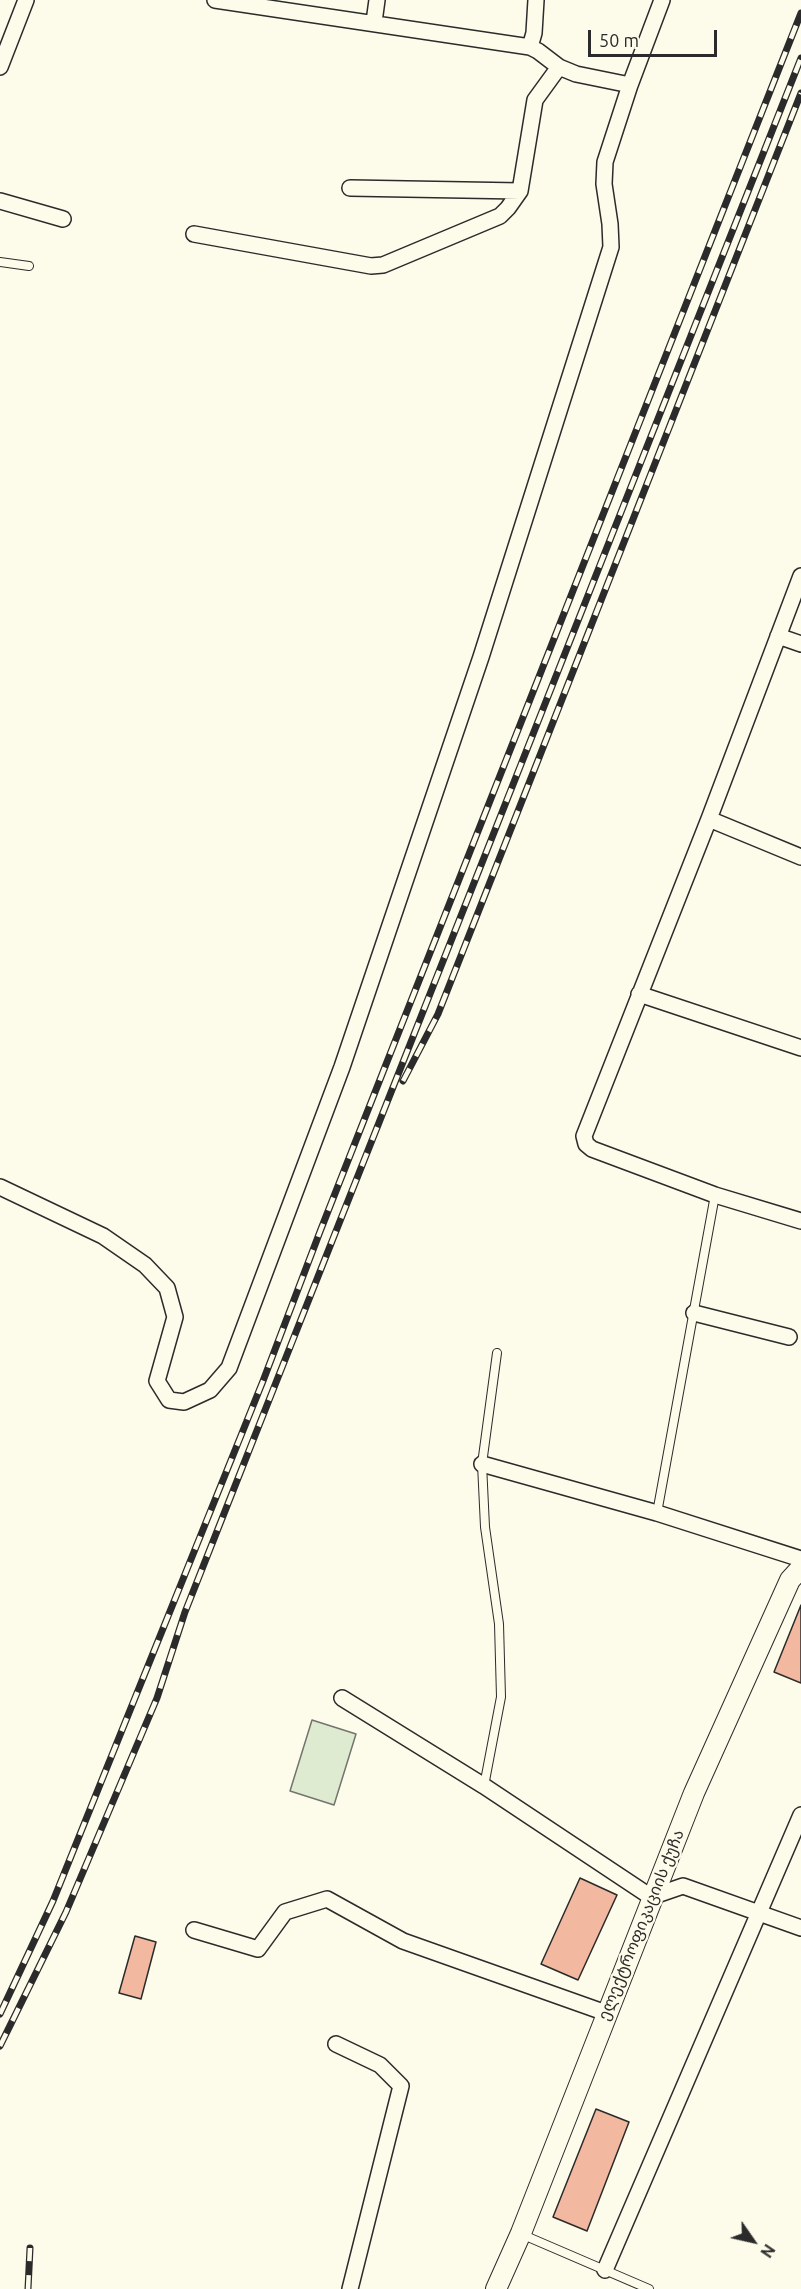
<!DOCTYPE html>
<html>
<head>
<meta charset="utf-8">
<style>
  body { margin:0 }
  #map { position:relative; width:801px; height:2289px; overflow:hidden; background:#fdfbea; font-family:Ubuntu,sans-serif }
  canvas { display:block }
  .north { position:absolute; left:723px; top:2211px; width:60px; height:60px; -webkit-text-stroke:4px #fdfbea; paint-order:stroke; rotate:124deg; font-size:16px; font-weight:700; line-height:24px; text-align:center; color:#2b2b2b }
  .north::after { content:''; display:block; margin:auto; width:21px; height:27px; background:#2b2b2b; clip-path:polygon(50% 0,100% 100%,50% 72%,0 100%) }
  .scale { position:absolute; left:588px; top:30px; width:129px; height:27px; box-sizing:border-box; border:3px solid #2b2b2b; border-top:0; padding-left:8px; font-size:18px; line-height:21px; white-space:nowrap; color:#2b2b2b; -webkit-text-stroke:4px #fdfbea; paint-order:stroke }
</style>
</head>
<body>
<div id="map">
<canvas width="801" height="2289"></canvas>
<div class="north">N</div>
<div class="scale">50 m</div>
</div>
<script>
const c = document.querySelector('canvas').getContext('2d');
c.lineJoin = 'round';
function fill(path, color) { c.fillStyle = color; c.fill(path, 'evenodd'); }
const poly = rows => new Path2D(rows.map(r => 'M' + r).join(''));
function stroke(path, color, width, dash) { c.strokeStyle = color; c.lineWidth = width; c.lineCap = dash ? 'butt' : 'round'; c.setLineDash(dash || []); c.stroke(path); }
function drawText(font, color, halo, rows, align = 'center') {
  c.font = font + ' Ubuntu,"Noto Sans Georgian",sans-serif'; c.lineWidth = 4.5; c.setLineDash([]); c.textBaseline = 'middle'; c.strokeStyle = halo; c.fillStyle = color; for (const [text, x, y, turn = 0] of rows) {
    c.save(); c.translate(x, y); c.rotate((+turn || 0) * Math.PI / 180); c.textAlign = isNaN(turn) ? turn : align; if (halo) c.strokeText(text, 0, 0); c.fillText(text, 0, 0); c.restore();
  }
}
const green = poly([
  [312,1720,356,1734,334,1805,290,1791,312,1720]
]);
fill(green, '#deebd1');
stroke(green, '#74746e', 1.5);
const building = poly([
  [801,1605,801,1683,774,1672,801,1605],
  [580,1878,617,1895,578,1980,541,1964,580,1878],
  [135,1936,156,1942,141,1999,119,1993,135,1936],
  [596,2109,629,2122,587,2231,553,2217,596,2109]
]);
fill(building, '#f2b8a0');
stroke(building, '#2b2b2b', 1.5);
const service = poly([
  [0,262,29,266],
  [657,1513,715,1195],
  [484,1786,501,1697,499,1624,485,1527,482,1464,497,1353],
  [521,2234,649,2289]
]);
const minor = poly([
  [215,0,530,47,538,51,559,67,576,74,630,85],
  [374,22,377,0],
  [530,47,534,33,536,0],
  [0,67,26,0],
  [350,188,520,191],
  [0,201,63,219],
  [194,234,371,266,383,265,500,216,508,208,520,191,535,100,559,67],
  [801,576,709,819,584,1136,586,1144,592,1149,715,1195,801,1221],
  [778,636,801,644],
  [709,819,801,857],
  [639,994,801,1048],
  [0,1187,103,1236,145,1265,167,1288,175,1317,157,1381,169,1400,184,1402,210,1390,229,1368,342,1067,481,657,611,247,610,224,604,184,605,162,630,85,662,0],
  [694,1313,789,1337],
  [482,1464,657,1513,801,1559],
  [342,1698,484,1786,651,1897,683,1886,801,1928],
  [194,1930,258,1949,285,1912,327,1899,403,1941,606,2013],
  [336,2044,380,2065,401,2086,350,2289],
  [605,2270,801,1815]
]);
const tertiary = poly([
  [496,2289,521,2233,694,1793,790,1580,801,1568]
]);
stroke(service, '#2b2b2b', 10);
stroke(minor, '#2b2b2b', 18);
stroke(tertiary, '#2b2b2b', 22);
stroke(service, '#fdfbea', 8);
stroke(minor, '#fdfbea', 15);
stroke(tertiary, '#fdfbea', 20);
const rail = poly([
  [403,1081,438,1014,801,93],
  [0,2014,53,1901,263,1381,321,1229,801,13],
  [0,2046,66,1912,157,1698,185,1612,801,58],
  [28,2289,30,2248]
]);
stroke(rail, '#2b2b2b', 7);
stroke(rail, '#fdfbea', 4.5, [14]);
drawText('16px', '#2b2b2b', '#fdfbea', [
  ["ელექტროფიკაციის ქუჩა",641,1925,-68]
]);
</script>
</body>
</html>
